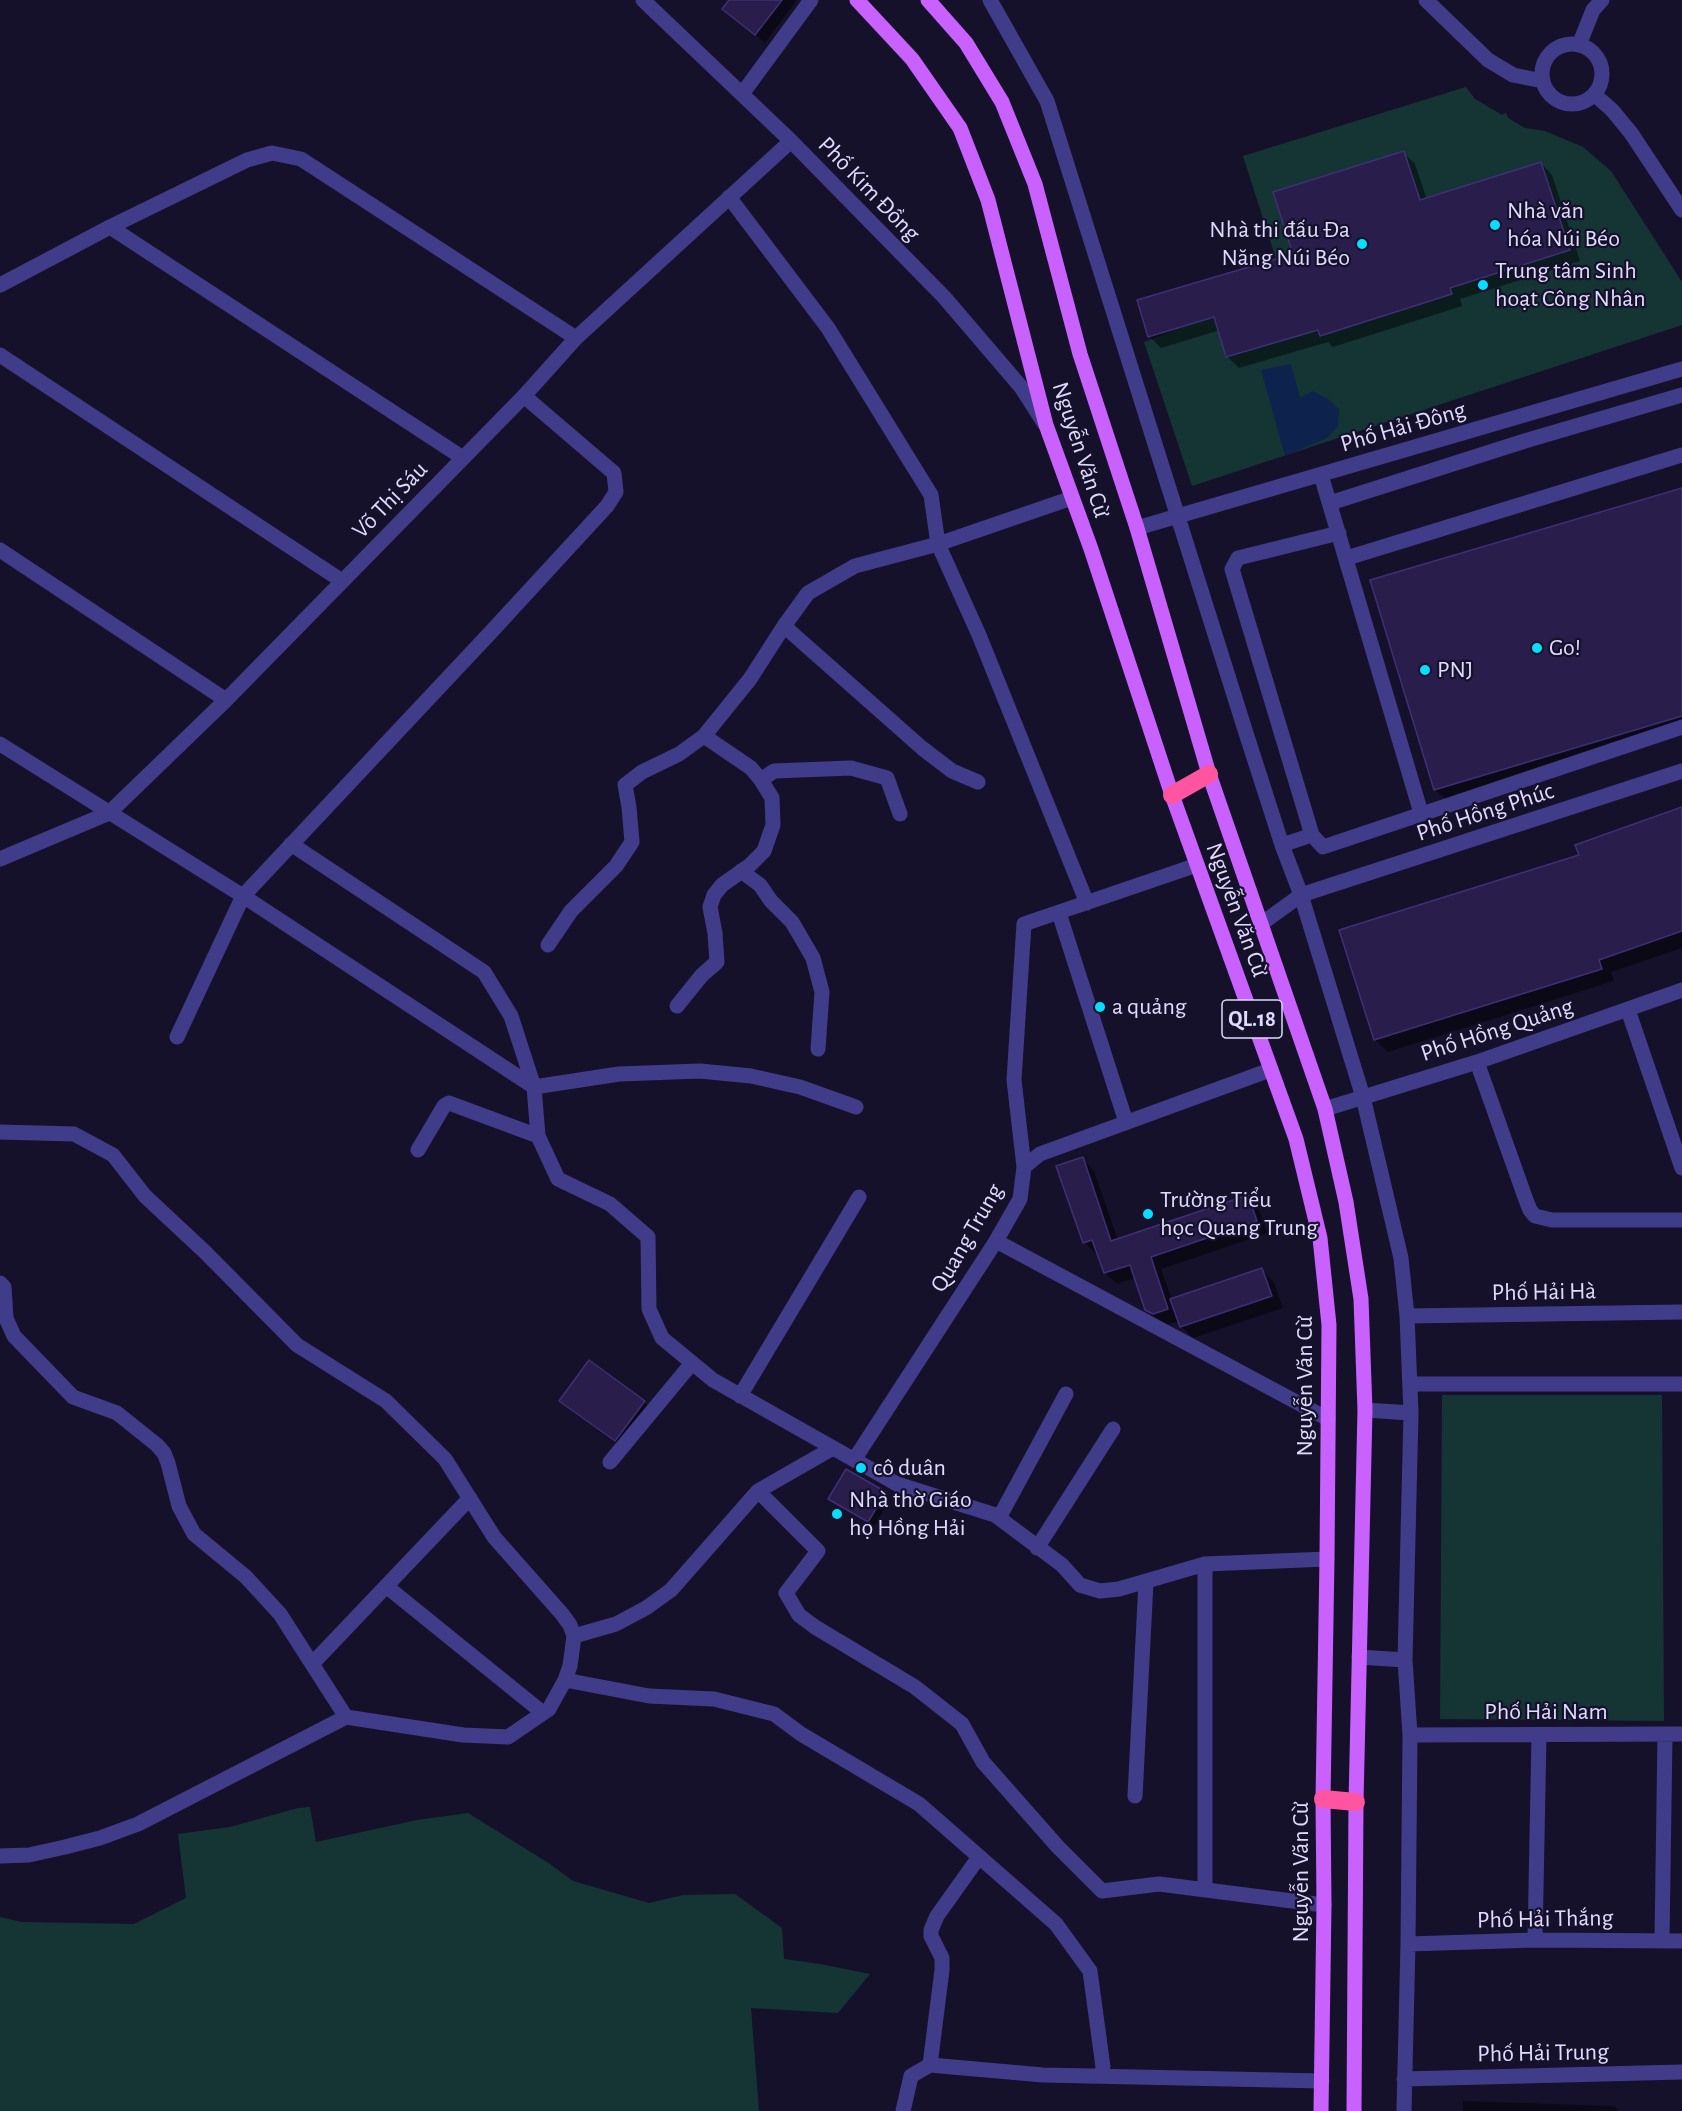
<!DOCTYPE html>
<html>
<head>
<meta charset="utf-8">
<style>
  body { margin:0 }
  canvas { display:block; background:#16112a }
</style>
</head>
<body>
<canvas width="1682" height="2111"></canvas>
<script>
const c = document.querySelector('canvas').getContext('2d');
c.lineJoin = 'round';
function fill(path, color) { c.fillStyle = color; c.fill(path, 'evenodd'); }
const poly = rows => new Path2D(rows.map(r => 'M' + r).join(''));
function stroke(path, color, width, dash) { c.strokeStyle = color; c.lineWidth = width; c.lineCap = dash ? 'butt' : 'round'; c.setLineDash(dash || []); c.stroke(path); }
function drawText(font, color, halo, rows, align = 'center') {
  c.font = font + ' "Alegreya Sans",sans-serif'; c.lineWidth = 4.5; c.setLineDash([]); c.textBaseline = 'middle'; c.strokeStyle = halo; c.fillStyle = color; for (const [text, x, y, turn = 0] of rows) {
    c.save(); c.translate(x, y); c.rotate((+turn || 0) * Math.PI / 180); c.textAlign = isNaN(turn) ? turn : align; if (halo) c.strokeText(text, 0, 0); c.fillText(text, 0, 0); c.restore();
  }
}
fill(poly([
  [1466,87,1475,99,1502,115,1506,113,1508,118,1525,128,1545,131,1583,147,1611,171,1682,282,1682,325,1192,486,1144,342,1285,287,1243,156],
  [1442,1395,1662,1395,1664,1721,1440,1719],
  [310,1807,316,1842,417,1820,468,1813,550,1864,573,1881,649,1903,683,1895,735,1894,782,1928,784,1959,820,1964,870,1974,838,2013,751,2008,759,2111,0,2111,0,1917,22,1922,134,1924,186,1898,178,1834,230,1827,298,1808]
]), '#143534');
fill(poly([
  [1291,364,1300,398,1313,391,1328,399,1339,409,1338,426,1327,438,1285,456,1261,370]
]), '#0d234d');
fill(poly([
  [731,0,797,0,765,43,724,9],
  [1403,152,1415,164,1427,200,1541,163,1552,175,1580,261,1460,299,1462,306,1333,347,1328,342,1239,368,1228,357,1220,330,1161,348,1149,336,1295,255],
  [1682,489,1682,732,1447,801,1435,789],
  [1682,809,1682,948,1611,972,1614,981,1388,1052,1375,1040,1581,856],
  [1082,1159,1094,1171,1118,1240,1247,1197,1259,1209,1268,1233,1161,1269,1172,1300,1262,1270,1274,1282,1283,1308,1193,1338,1181,1326,1179,1321,1166,1325,1158,1321,1146,1309,1136,1278,1117,1284,1105,1273,1098,1253,1096,1254,1084,1242],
  [561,1400,644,1402,653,1411,624,1449,570,1410],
  [885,1493,890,1499,874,1527,836,1504,830,1499],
  [1463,2101,1614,2106,1619,2111,1463,2111]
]), '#0007');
const building = poly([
  [729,0,782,0,755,35,722,9,729,0],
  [1404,151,1420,200,1541,162,1570,250,1450,288,1452,294,1320,336,1318,330,1226,357,1214,317,1148,337,1137,300,1293,254,1273,192,1404,151],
  [1682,488,1682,716,1434,790,1370,580,1682,488],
  [1682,807,1682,931,1599,960,1602,969,1374,1040,1339,930,1579,855,1575,845,1682,807],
  [1083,1157,1111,1241,1248,1195,1257,1221,1151,1257,1168,1309,1153,1314,1145,1310,1130,1265,1104,1273,1092,1240,1083,1243,1056,1166,1083,1157],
  [1262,1268,1272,1296,1180,1327,1170,1299,1262,1268],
  [589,1360,645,1401,615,1441,559,1401,589,1360],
  [846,1469,886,1492,868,1522,828,1499,846,1469]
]);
fill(building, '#281d4b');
stroke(building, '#402f77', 1.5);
stroke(poly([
  [643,0,791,141,944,297,1021,387,1044,423],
  [990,0,1047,101,1246,733,1282,845,1301,895,1363,1097,1401,1258,1407,1316,1411,1413,1405,1660,1410,1735,1408,1944,1404,2111],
  [1426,0,1488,60,1513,75,1543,81],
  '1542 74a30 30 0 1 1 60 0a30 30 0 1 1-60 0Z',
  [1579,45,1593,10,1602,0],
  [742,94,811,0],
  [1595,95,1612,110,1631,133,1682,210],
  [729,197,828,328,931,495,938,544,979,635,1087,903],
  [110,227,463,458],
  [0,285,110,227,247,160,272,153,301,159,576,338],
  [0,355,342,581],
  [1321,475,1421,813],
  [1330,503,1528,440,1682,395],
  [1137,528,1682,369],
  [1339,533,1238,558,1232,569,1312,835,1323,847,1682,727],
  [0,550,226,700],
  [1347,558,1682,455],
  [784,626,922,748,952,771,978,782],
  [0,744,243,896,534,1087,619,1074,700,1071,751,1076,800,1087,856,1107],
  [761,780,774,771,851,768,887,778,900,814],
  [291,844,484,972,511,1016,534,1087,538,1136,558,1179,610,1204,648,1237,649,1309,662,1338,713,1380,897,1484,995,1515,1062,1565,1080,1585,1100,1591,1119,1589,1205,1564,1327,1559],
  [1282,845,1312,835],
  [0,859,109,813,226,700,524,396,576,338,791,141],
  [741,871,760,885,771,901,792,922,813,958,822,992,818,1049],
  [1059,913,1126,1122],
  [1261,924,1301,895,1682,771],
  [548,945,571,911,616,866,632,842,629,807,625,785,642,772,679,754,704,736,750,679,784,626,808,593,855,566,938,544,1072,498],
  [677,1006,702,975,717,962,715,933,710,907,714,895,722,885,749,866,764,851,773,825,772,798,761,780,751,768,704,736],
  [1628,1010,1682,1168],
  [177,1037,243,896,491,632,607,506,616,492,614,473,524,396],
  [1477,1062,1526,1200,1530,1210,1535,1216,1552,1220,1682,1220],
  [1325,1109,1477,1062,1682,990],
  [0,1132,74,1134,113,1155,145,1196,205,1252,297,1345,386,1401,445,1459,494,1537,562,1614,570,1625,574,1636,570,1666,565,1680,549,1709,508,1737,463,1735,346,1717,138,1824,100,1838,65,1847,29,1855,0,1856],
  [418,1150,444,1106,449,1103,538,1136],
  [1024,1167,1014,1080,1024,924,1197,865],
  [996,1241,1328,1419],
  [0,1283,4,1287,6,1318,14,1336,73,1397,117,1413,157,1445,164,1453,168,1463,179,1506,194,1534,246,1577,280,1614,346,1717],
  [1407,1316,1682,1312],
  [1411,1384,1682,1384],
  [740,1396,859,1197],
  [1365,1410,1411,1413],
  [854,1460,996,1241,1020,1199,1024,1167,1040,1154,1270,1070],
  [610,1462,692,1363],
  [758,1491,818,1551,786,1593,799,1615,815,1627,915,1687,962,1724,983,1762,1058,1847,1102,1891,1159,1884,1324,1905],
  [999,1518,1066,1394],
  [1037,1548,1113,1429],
  [386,1586,543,1713],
  [574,1636,616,1624,646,1608,671,1590,758,1491,833,1448],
  [1359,1657,1405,1660],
  [312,1664,470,1498],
  [565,1680,649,1696,714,1699,774,1714,801,1734,919,1804,1056,1924,1090,1971,1103,2067,1102,2076],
  [1410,1735,1682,1734],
  [1135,1796,1146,1582],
  [1205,1890,1205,1564],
  [1535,1940,1539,1735],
  [1662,1940,1665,1735],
  [1408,1944,1535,1940,1682,1941],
  [930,2065,942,1970,942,1958,931,1936,931,1930,937,1916,979,1857],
  [1404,2079,1682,2072],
  [903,2111,911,2076,930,2065,1043,2075,1322,2081]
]), '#413c89', 15);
stroke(poly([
  [857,0,912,59,960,128,988,200,1046,425,1091,549,1172,795,1296,1139,1320,1238,1329,1325,1327,1559,1323,1799,1324,1905,1321,2111],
  [928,0,966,43,1002,102,1035,184,1080,354,1137,528,1209,774,1325,1109,1346,1202,1361,1299,1365,1410,1356,1802,1354,2111]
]), '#c961ff', 15);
stroke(poly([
  [1172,795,1209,774],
  [1323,1799,1356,1802]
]), '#ff55a1', 18);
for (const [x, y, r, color] of [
  [1495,225,6,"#06deff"],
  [1362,244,6,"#06deff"],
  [1483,285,6,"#06deff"],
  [1537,648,6,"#06deff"],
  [1425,670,6,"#06deff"],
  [1100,1007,6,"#06deff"],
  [1148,1214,6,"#06deff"],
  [861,1468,6,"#06deff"],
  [837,1514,6,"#06deff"]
]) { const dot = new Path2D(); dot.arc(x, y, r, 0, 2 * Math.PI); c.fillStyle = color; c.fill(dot); stroke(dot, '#16112a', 2); }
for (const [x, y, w] of [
  [1252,1019,60]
]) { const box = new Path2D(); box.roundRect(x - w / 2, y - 19, w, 38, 4.5); c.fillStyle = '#16112a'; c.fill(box); stroke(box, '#e0daff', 1.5); }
drawText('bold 22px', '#e0daff', null, [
  ["QL.18",1252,1019]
]);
drawText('24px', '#e0daff', '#16112a', [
  ["Phố Kim Đồng",869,189,46],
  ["Phố Hải Đông",1403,427,-16],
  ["Nguyễn Văn Cừ",1081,450,72],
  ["Võ Thị Sáu",390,500,-46],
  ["Phố Hồng Phúc",1485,812,-18],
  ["Nguyễn Văn Cừ",1237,910,70],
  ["Phố Hồng Quảng",1497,1030,-18],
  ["Quang Trung",967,1238,-60],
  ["Phố Hải Hà",1544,1292,-1],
  ["Nguyễn Văn Cừ",1305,1386,-90],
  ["Phố Hải Nam",1546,1712],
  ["Nguyễn Văn Cừ",1301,1872,-90],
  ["Phố Hải Thắng",1545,1919,-1],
  ["Phố Hải Trung",1543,2053,-1]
]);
drawText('24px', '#e0daff', '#16112a', [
  ["Nhà văn",1507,211],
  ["hóa Núi Béo",1507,239],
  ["Nhà thi đấu Đa",1350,230,"right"],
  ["Năng Núi Béo",1350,258,"right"],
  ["Trung tâm Sinh",1495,271],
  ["hoạt Công Nhân",1495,299],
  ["Go!",1549,648],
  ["PNJ",1437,670],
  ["a quảng",1112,1007],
  ["Trường Tiểu",1160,1200],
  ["học Quang Trung",1160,1228],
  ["cô duân",873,1468],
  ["Nhà thờ Giáo",849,1500],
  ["họ Hồng Hải",849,1528]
], 'left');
</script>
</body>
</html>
